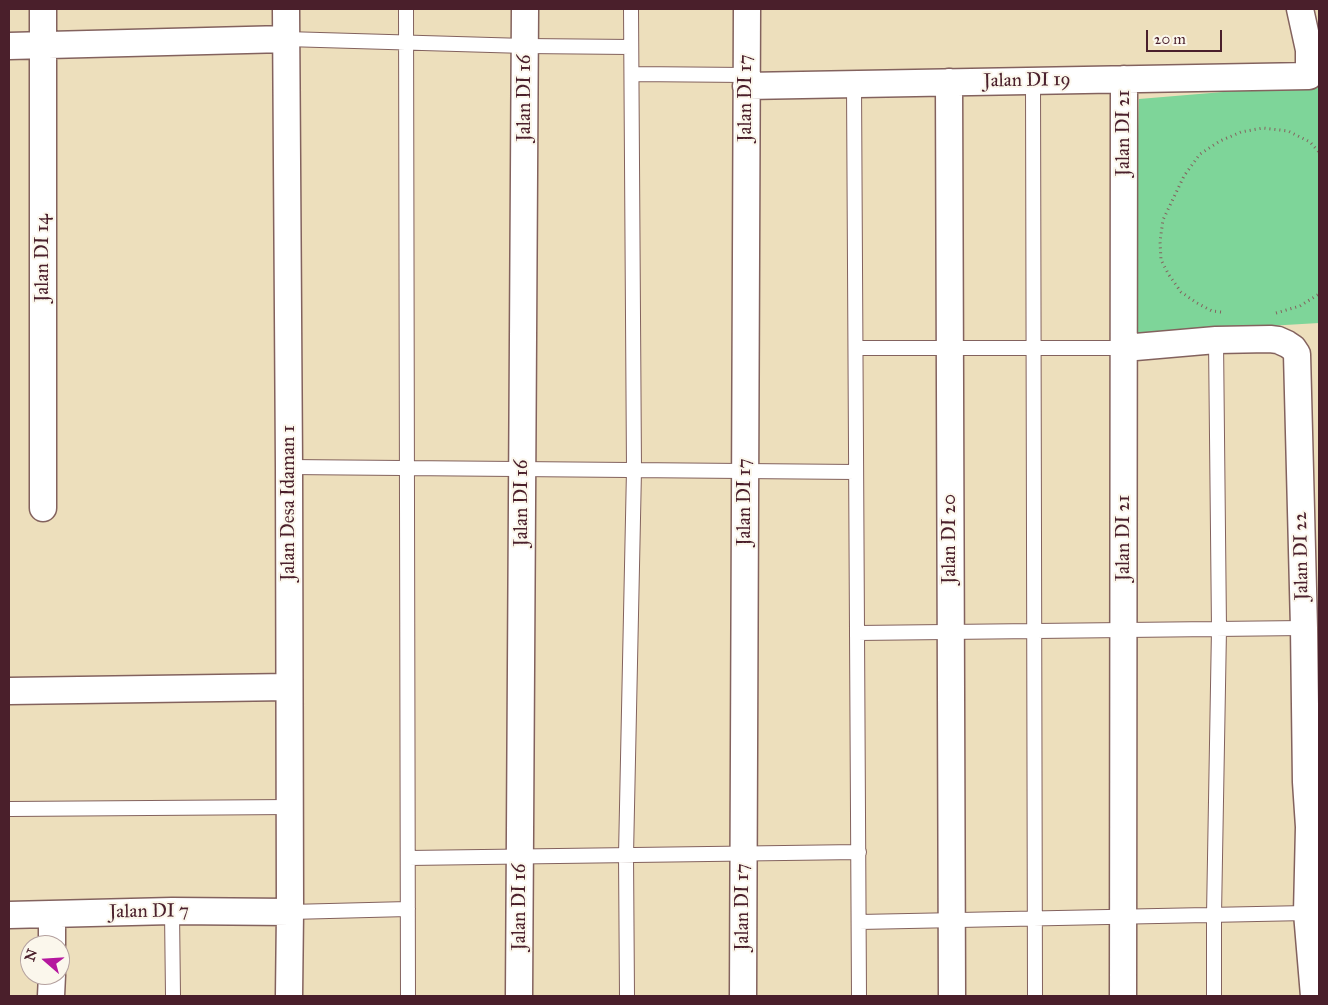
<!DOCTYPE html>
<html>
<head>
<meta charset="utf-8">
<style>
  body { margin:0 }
  #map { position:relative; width:1328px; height:1005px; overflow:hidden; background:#eddfbc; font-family:"IM FELL Great Primer",serif }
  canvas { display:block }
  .frame { position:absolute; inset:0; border:10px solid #4a1f2b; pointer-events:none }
  .north { position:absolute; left:20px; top:935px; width:50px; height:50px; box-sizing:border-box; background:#fbf7ec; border:1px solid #b4a19f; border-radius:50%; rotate:289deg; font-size:14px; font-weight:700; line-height:20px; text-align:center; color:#4a1f2b }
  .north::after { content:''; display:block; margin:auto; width:18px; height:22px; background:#b5179e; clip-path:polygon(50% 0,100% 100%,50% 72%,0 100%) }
  .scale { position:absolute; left:1146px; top:30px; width:76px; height:22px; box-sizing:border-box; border:2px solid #4a1f2b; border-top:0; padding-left:6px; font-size:15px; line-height:18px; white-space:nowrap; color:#4a1f2b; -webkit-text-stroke:4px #fbf7ec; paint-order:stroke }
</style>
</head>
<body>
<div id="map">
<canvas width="1328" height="1005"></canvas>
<div class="frame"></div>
<div class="north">N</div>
<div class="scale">20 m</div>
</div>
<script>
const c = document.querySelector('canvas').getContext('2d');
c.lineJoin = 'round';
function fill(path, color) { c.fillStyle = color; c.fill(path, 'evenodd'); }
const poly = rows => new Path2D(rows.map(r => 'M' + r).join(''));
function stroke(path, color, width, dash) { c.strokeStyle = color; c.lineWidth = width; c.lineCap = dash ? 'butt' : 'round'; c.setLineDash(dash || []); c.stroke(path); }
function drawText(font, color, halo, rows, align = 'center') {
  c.font = font + ' "IM FELL Great Primer",serif'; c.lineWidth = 4; c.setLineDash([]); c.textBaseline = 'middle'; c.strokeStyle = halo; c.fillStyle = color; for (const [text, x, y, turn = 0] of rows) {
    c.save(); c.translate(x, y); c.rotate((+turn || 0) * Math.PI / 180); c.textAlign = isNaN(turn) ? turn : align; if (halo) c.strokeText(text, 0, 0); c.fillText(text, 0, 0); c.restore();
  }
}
fill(poly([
  [1319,84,1319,323,1132,334,1139,99]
]), '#7ed599');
const lane = poly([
  [406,9,408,996],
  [286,39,525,46,631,47],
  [632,74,746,75],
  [1033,81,1035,996],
  [854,84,859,996],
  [856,348,1124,348],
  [289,467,856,472],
  [857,633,1304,628],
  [9,809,290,807],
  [408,858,859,852],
  [172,911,173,996],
  [290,912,408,909],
  [859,922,1307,913],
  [627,996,626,855,634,470,631,9],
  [1214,996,1214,915,1219,629,1216,340]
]);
const street = poly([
  [43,9,43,508],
  [286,9,289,467,290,912,289,996],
  [9,46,286,39],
  [949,82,952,996],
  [746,86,1309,76,1309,50,1300,9],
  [1124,348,1216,340,1270,339,1278,340,1287,344,1293,348,1297,354,1304,628,1306,782,1309,827,1307,913,1314,996],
  [9,691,289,687],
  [9,915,172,911,290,912],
  [52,945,52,915],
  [51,996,52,975],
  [519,996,525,9],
  [743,996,747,9],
  [1123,996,1124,79]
]);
stroke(lane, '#83625e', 16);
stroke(street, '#83625e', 29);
stroke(poly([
  [1221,312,1212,311,1197,303,1181,292,1169,275,1161,260,1160,241,1163,220,1184,176,1200,154,1220,141,1241,132,1263,128,1288,131,1310,142,1319,152],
  [1276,313,1300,306,1319,294]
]), '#83625e', 3, [1, 4]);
stroke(lane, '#fff', 14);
stroke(street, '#fff', 26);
drawText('19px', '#4a1f2b', '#fbf7ec', [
  ["Jalan DI 19",1027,81,-1],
  ["Jalan DI 16",525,98,-90],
  ["Jalan DI 17",746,98,-90],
  ["Jalan DI 21",1124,133,-90],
  ["Jalan DI 14",43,258,-90],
  ["Jalan DI 17",745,502,-90],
  ["Jalan Desa Idaman 1",289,503,-90],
  ["Jalan DI 16",522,503,-90],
  ["Jalan DI 21",1124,538,-90],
  ["Jalan DI 20",950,539,-90],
  ["Jalan DI 22",1302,556,-91],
  ["Jalan DI 16",520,907,-90],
  ["Jalan DI 17",743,907,-90],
  ["Jalan DI 7",149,912,-1]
]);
</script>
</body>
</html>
